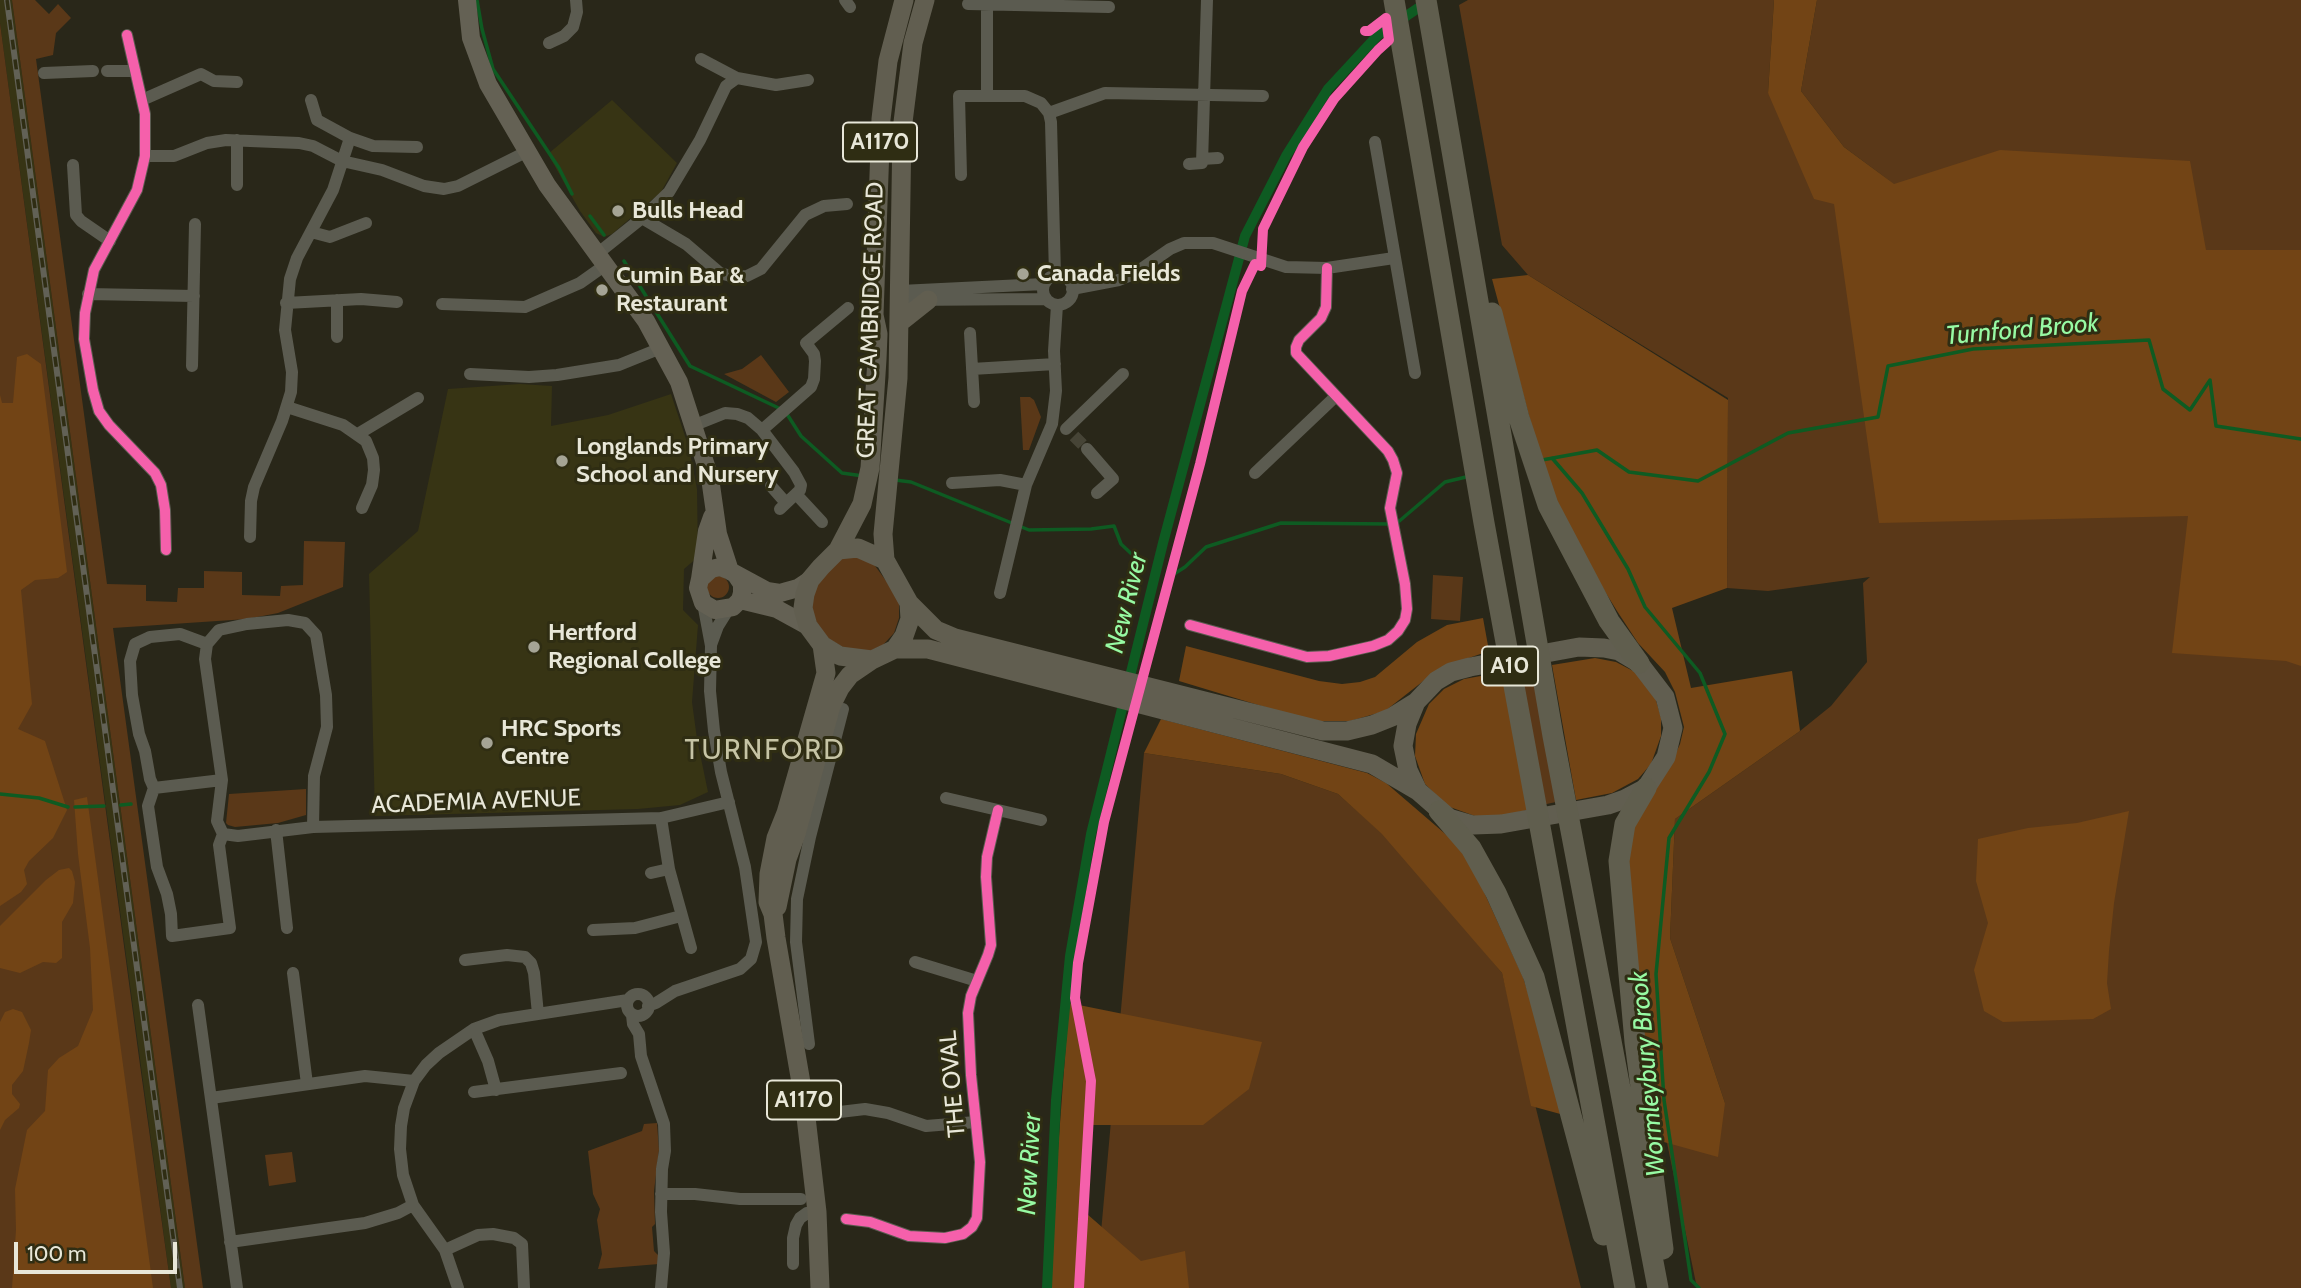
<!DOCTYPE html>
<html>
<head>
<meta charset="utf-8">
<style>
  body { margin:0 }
  #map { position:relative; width:2301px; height:1288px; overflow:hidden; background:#292719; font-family:Cabin,sans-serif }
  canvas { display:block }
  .scale { position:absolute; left:14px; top:1242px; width:163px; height:32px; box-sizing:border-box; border:4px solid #e8e7d8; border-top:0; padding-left:9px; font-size:21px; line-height:24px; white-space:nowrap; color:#e8e7d8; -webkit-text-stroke:5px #2f2d13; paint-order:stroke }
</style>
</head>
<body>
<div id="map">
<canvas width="2301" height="1288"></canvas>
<div class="scale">100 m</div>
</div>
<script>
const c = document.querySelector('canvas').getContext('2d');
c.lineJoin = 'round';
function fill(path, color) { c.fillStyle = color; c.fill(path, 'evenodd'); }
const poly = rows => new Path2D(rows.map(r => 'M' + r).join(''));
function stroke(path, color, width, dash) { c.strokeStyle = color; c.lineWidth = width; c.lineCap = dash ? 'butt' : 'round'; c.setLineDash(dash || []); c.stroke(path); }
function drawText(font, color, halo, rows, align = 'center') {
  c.font = font + ' Cabin,sans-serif'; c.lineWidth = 6; c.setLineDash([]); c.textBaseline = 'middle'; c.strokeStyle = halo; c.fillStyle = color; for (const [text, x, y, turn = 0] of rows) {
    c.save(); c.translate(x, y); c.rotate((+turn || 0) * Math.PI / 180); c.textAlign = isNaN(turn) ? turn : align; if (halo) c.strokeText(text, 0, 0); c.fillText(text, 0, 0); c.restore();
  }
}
fill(poly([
  [0,0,12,0,185,1288,171,1288,20,171,0,23],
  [612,100,677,163,661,192,612,234,604,237,596,233,580,211,548,154],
  [520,384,552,386,551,426,608,415,671,394,689,448,697,489,698,557,684,569,683,610,698,625,692,702,697,739,708,792,680,805,638,809,375,816,369,574,418,531,448,389]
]), '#373414');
fill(poly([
  [12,0,35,0,49,14,58,4,71,18,56,33,53,55,36,59,107,584,146,585,146,601,177,602,178,588,204,588,204,571,242,572,242,595,280,596,281,586,303,585,304,541,345,542,343,587,278,613,247,619,113,628,203,1288,185,1288],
  [1468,0,1774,0,1768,93,1894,184,1844,147,1801,91,1817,0,2301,0,2301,1288,1697,1288,1666,1138,1725,1103,1670,938,1675,819,1800,731,1831,706,1867,662,1863,583,1870,577,1768,591,1727,588,1728,398,1528,275,1502,245,1459,5],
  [0,23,140,1065,171,1288,0,1288],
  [761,355,789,392,776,402,724,374,742,369],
  [1020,397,1030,397,1034,400,1041,417,1029,450,1023,450],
  [855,556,873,563,892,589,899,603,899,618,894,633,883,645,868,652,852,652,825,637,812,614,812,592,831,567,842,558],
  [1433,575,1463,577,1460,621,1431,619],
  '707 587a11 11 0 1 1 22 0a11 11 0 1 1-22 0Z',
  [1533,664,1556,802,1542,805,1517,667],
  [1144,753,1281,774,1338,794,1402,851,1502,973,1581,1288,1096,1288],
  [306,789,306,815,278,823,235,827,228,825,226,823,229,794],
  [657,1123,659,1150,654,1191,655,1224,652,1227,654,1251,660,1257,659,1264,598,1269,602,1254,597,1220,600,1209,593,1194,588,1151,642,1131,644,1124],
  [292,1152,296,1182,269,1186,265,1155]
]), '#5a3818');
fill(poly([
  [1774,0,1817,0,1801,91,1844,147,1894,184,2000,150,2190,161,2206,250,2301,250,2301,666,2286,661,2172,653,2188,516,1879,523,1834,204,1814,199,1768,93],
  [1528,275,1728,400,1727,588,1672,608,1691,688,1792,671,1800,731,1675,819,1670,938,1725,1103,1718,1157,1653,1139,1627,869,1635,819,1670,766,1680,744,1684,727,1675,692,1665,672,1638,643,1617,611,1591,569,1557,502,1535,438,1492,279],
  [27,354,41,364,67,572,58,578,35,580,21,590,32,704,18,729,45,741,67,810,53,838,29,861,24,870,27,884,21,892,0,906,0,395,2,403,13,403,17,357],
  [1483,618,1489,651,1440,668,1385,711,1350,721,1311,721,1179,681,1186,646,1319,681,1342,684,1360,682,1375,677,1417,642,1447,625],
  [1595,658,1616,662,1635,672,1655,697,1661,717,1661,736,1651,764,1638,779,1612,793,1576,800,1552,665],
  [1503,672,1528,810,1496,817,1475,816,1447,806,1425,784,1415,756,1416,734,1429,704,1444,689,1464,679],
  [1161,719,1367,773,1386,783,1457,844,1472,866,1523,977,1548,1055,1564,1115,1531,1106,1502,973,1382,834,1338,794,1281,774,1144,753],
  [87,797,153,1288,12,1288,16,1230,15,1189,27,1130,45,1111,48,1070,59,1058,78,1046,93,1010,90,948,78,854,74,800],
  [2129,811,2114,903,2109,951,2107,983,2111,1009,2093,1019,2003,1022,1984,1011,1974,970,1988,923,1976,881,1978,839,2028,828,2077,823],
  [69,868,72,871,75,882,73,903,62,922,62,958,56,963,43,962,20,973,0,968,0,926,46,880,59,870],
  [1069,1003,1262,1042,1249,1089,1203,1125,1091,1125,1087,1214,1141,1261,1185,1251,1189,1288,1051,1288,1058,1150],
  [13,1009,22,1012,31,1030,29,1043,23,1071,12,1085,12,1094,20,1104,19,1108,5,1120,0,1130,0,1022,5,1012]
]), '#724415');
stroke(poly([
  [477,0,482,29,493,69,559,168,572,194],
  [590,216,604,235],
  [624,261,690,366,785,411,801,436,842,473,863,476],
  [1552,458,1582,493,1628,569,1645,607,1700,673,1725,734,1709,772,1669,838,1656,974,1664,1100,1691,1280,1699,1288],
  [1542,460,1597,450,1629,472,1698,481,1788,433,1878,417,1888,366,1973,349,2149,340,2163,389,2190,410,2210,380,2216,426,2301,439],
  [895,480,911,482,1029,530,1091,529,1114,526,1121,544,1138,560],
  [1397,523,1445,482,1466,477],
  [1174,574,1185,567,1206,547,1281,523,1390,524],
  [0,794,39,798,68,807],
  [121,805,131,804],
  [75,807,104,806]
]), '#0e5b22', 3.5);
stroke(poly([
  [1047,1288,1056,1100,1070,956,1091,834,1163,543,1245,236,1286,156,1328,89,1378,35,1427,2]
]), '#0e5b22', 10);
stroke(poly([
  [1074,436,1087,449]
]), '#464436', 12, [12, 6]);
stroke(poly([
  [845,0,850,7],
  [968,4,1109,7],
  [127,35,145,114,145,156,137,190,94,270,85,313,84,339,93,390,99,411,109,425,155,473,161,485,165,510,166,550],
  [549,43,564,36,573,27,577,12,576,0],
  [701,59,737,78],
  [107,71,135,71],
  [44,73,93,71],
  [987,96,987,5],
  [142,100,201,74,214,81,237,82],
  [311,100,317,120,350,138,373,146,417,147],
  [1049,113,1105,93,1263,96],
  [1375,142,1415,373],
  [145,156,174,156,207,143,226,140,299,143,313,146,342,161,382,170,424,186,444,189,458,186,526,152],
  [1202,159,1218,158],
  [1189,164,1202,163,1207,0],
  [73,165,76,215,81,221,110,241],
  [961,175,959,96,1025,96,1041,103,1049,113,1051,122,1055,275],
  [237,185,237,140],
  [642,218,686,244,720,273,734,277,747,276,761,269,805,215,824,206,847,204],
  [311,232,330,237,366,223],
  [597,254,642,218,669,192,700,140,726,86,737,78,776,85,808,80],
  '1043 290a15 15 0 1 1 30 0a15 15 0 1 1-30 0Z',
  [1072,289,1119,280,1134,274,1170,249,1184,243,1213,243,1286,267,1327,268,1394,258],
  [900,291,1044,284],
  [88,294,194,296],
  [337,300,337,337],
  [900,300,1045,299],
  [286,303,361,299,397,302],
  [442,304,525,307,580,283,604,266],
  [970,333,974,402],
  [192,366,195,224],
  [972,369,1055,364],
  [470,374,529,377,557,375,619,365,661,348],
  [287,407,343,425,366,441,373,458,374,470,372,485,362,508],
  [695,425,725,413,737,414,748,418,762,430,794,472,801,485,800,490,780,509],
  [1066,429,1123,374],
  [762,430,811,387,814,379,815,361,814,354,806,343,848,308],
  [358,434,418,398],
  [1087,449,1113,479,1097,493],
  [1255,473,1335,397],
  [952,483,1000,480,1026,485],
  [771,486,786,503],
  [796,494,822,522],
  [250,537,251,501,254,487,282,421,291,392,292,372,285,330,290,279,297,258,333,190,350,138],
  [1000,593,1026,485,1052,424,1056,391,1054,351,1057,305],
  [1190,625,1307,657,1329,656,1373,646,1388,640,1398,631,1405,620,1407,609,1405,584,1390,508,1397,473,1393,460,1388,451,1296,353,1296,347,1299,340,1321,318,1326,307,1327,268],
  [207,644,180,634,150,637,135,644,130,661,132,695,139,734,145,751,150,779,154,788,148,806,157,867,167,894,171,914,172,936,230,928,219,845,223,834],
  [711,645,718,626,728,610],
  [154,788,222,780],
  [946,798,1041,820],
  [661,818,669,869],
  [276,830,287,928],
  [223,834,217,821,222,780,205,659,207,644,219,630,247,624,288,620,305,623,316,635,326,695,327,727,314,776,313,827],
  [223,834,238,836,313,827,661,818,729,802],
  [651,873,669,869,691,948],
  [593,930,635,928,681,916],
  [465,960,507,955,525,957,531,963,534,973,538,1014],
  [915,962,977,981],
  [293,973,307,1084],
  '627 1005a11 11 0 1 1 22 0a11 11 0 1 1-22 0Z',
  [198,1005,237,1288],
  [648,1006,656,1003,675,991,740,969,751,959,756,942,745,867,721,772,714,731,710,691,711,646,703,603],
  [632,1015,633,1024,639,1034,641,1056,664,1124,665,1151,662,1169,661,1212,664,1253,661,1288],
  [474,1029,488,1061,496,1090],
  [809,1044,796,942,797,899,810,837,843,709],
  [474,1092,621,1073],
  [211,1098,365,1076,414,1081],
  [806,1116,865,1109,888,1113,926,1126,976,1122],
  [661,1194,695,1194,740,1199,801,1199],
  [846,1219,870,1222,909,1236,945,1238,963,1234,972,1227,977,1218,980,1162,971,1075,968,1013,971,996,988,955,991,945,986,877,987,857,998,810],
  [230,1242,365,1223,398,1213,413,1205],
  [445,1250,478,1235,493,1234,514,1238,522,1244,524,1288],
  [793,1264,793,1238,796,1225,800,1218,807,1213,817,1212],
  [458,1288,445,1250,413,1205,403,1175,400,1149,401,1126,404,1108,414,1081,426,1065,439,1053,474,1029,499,1020,628,1000]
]), '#5b5b50', 12);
stroke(poly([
  [467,0,471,38,488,84,547,185,646,321,679,382,710,478,718,534,730,571],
  [736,575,742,584,742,593,740,600,733,607,715,610,703,603,698,588,700,579,711,569,720,567,730,571,767,591,780,593,798,588,810,580],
  [700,579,707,531,712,517],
  [740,600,777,609,808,626]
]), '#646154', 18);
stroke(poly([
  [899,323,928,300],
  [858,548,885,560,909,603,910,619,904,636,895,649,872,660,840,656,822,645,808,626,803,608,805,594,810,580,821,567,838,550,858,548],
  [838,550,862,504,870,468,877,359,878,334,874,315,881,119,888,61,904,0],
  [885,560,883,534,898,378,902,130,913,43,925,0],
  [909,603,936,630,955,638,1323,731,1347,731,1372,725,1392,717,1416,702],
  [1579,647,1604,648,1619,651,1639,663,1665,697,1673,728,1666,757,1646,788,1625,799,1608,805,1501,824,1473,825,1449,818,1418,791,1408,770,1403,746,1407,724,1416,702,1436,681,1451,672,1470,667,1579,647],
  [895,649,928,649,1372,764,1418,791],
  [777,907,787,859,796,834,831,706,840,688,850,675,872,660],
  [820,1288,817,1212,804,1100,776,938,773,914,768,902,769,874,776,838,786,813,826,673,822,645]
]), '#615e50', 19);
stroke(poly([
  [1394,0,1484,523,1625,1288],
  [1426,0,1553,736,1658,1288],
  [1492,313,1519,418,1548,505,1609,621,1639,663],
  [1646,788,1625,824,1619,861,1635,1042,1663,1249],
  [1439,811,1471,848,1496,893,1534,977,1603,1235]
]), '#605e4e', 21);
const rail = poly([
  [7,0,180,1288]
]);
stroke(rail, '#626156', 6);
stroke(rail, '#2f2d13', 3.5, [10]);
stroke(poly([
  [127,35,145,114,145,156,137,190,94,270,85,313,84,339,93,390,99,411,109,425,155,473,161,485,165,510,166,550],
  [1190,625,1307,657,1329,656,1373,646,1388,640,1398,631,1405,620,1407,609,1405,584,1390,508,1397,473,1393,460,1388,451,1296,353,1296,347,1299,340,1321,318,1326,307,1327,268],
  [846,1219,870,1222,909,1236,945,1238,963,1234,972,1227,977,1218,980,1162,971,1075,968,1013,971,996,988,955,991,945,986,877,987,857,998,810],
  [1079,1288,1091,1081,1075,998,1078,963,1104,822,1200,464,1242,291,1255,264,1261,266,1263,229,1303,147,1334,99,1378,50,1389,40,1386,18,1369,31,1365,31]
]), '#f560ab', 10);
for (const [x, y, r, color] of [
  [618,211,7,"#a5a495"],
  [1023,274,7,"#a5a495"],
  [602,290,7,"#a5a495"],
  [562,461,7,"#a5a495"],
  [534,647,7,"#a5a495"],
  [487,743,7,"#a5a495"]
]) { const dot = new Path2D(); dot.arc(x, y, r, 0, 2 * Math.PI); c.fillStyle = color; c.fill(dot); stroke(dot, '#2f2d13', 2.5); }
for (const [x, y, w] of [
  [880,142,74],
  [1510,666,56],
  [804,1100,74]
]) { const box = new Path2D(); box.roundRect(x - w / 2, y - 19.5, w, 39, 5); c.fillStyle = '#2f2d13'; c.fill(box); stroke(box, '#e8e7d8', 2); }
drawText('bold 23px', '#e8e7d8', null, [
  ["A1170",880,142],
  ["A10",1510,666],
  ["A1170",804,1100]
]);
drawText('bold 24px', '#e8e7d8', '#2f2d13', [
  ["Bulls Head",632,211],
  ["Canada Fields",1037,274],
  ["Cumin Bar &",616,276],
  ["Restaurant",616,304],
  ["Longlands Primary",576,447],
  ["School and Nursery",576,475],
  ["Hertford",548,633],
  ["Regional College",548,661],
  ["HRC Sports",501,729],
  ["Centre",501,757]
], 'left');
drawText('24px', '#e8e7d8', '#2f2d13', [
  ["GREAT CAMBRIDGE ROAD",871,320,-88],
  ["ACADEMIA AVENUE",476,802,-2],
  ["THE OVAL",953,1084,-95]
]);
drawText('italic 26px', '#97faa3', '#2f2d13', [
  ["Turnford Brook",2022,330,-5],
  ["New River",1127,603,-76],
  ["Wormleybury Brook",1648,1074,-95],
  ["New River",1030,1164,-87]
]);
c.letterSpacing = '2px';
drawText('28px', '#c6c4a5', '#2f2d13', [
  ["TURNFORD",765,751]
]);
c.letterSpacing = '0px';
</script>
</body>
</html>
